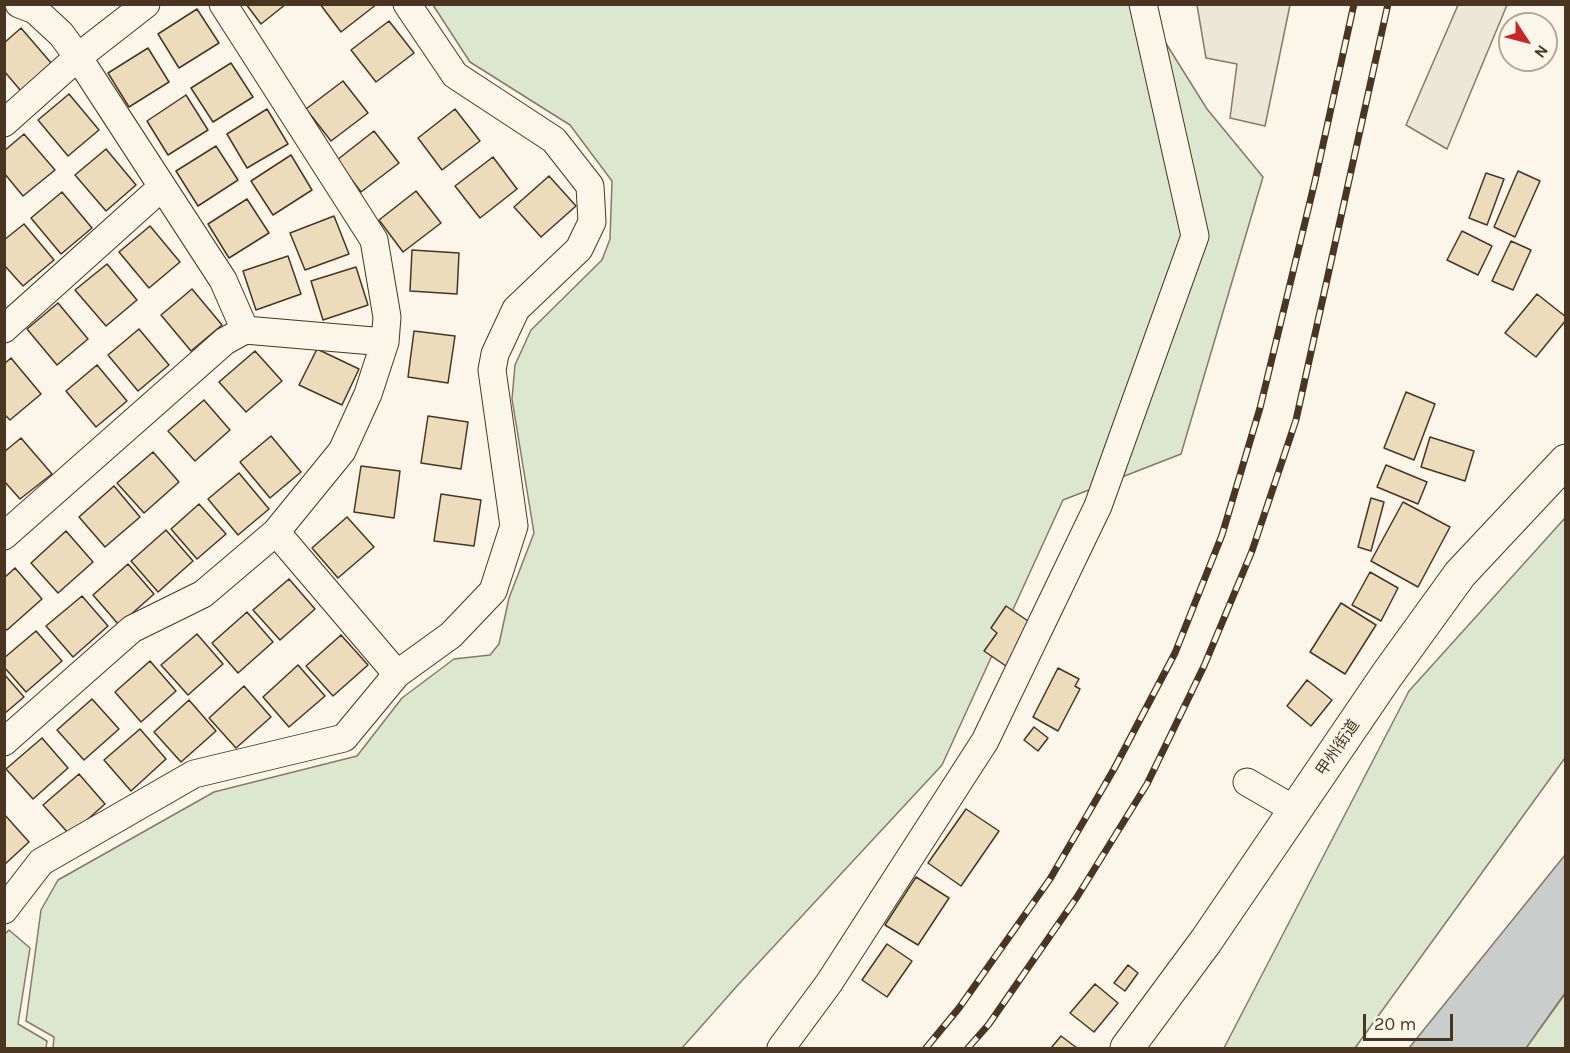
<!DOCTYPE html>
<html>
<head>
<meta charset="utf-8">
<style>
  body { margin:0 }
  #map { position:relative; width:1570px; height:1053px; overflow:hidden; background:#fbf6e9; font-family:Karla,sans-serif }
  canvas { display:block }
  .frame { position:absolute; inset:0; border:6px solid #4a3520; pointer-events:none }
  .north { position:absolute; left:1498px; top:12px; width:60px; height:60px; box-sizing:border-box; background:#fbf6e9; border:2px solid #b4a999; border-radius:50%; rotate:126deg; font-size:16px; font-weight:700; line-height:24px; text-align:center; color:#4a3520 }
  .north::after { content:''; display:block; margin:auto; width:21px; height:27px; background:#c62828; clip-path:polygon(50% 0,100% 100%,50% 72%,0 100%) }
  .scale { position:absolute; left:1363px; top:1014px; width:90px; height:27px; box-sizing:border-box; border:3px solid #4a3520; border-top:0; padding-left:8px; font-size:18px; line-height:21px; white-space:nowrap; color:#4a3520; -webkit-text-stroke:4px #fbf6e9; paint-order:stroke }
</style>
</head>
<body>
<div id="map">
<canvas width="1570" height="1053"></canvas>
<div class="frame"></div>
<div class="north">N</div>
<div class="scale">20 m</div>
</div>
<script>
const c = document.querySelector('canvas').getContext('2d');
c.lineJoin = 'round';
function fill(path, color) { c.fillStyle = color; c.fill(path, 'evenodd'); }
const poly = rows => new Path2D(rows.map(r => 'M' + r).join(''));
function stroke(path, color, width, dash) { c.strokeStyle = color; c.lineWidth = width; c.lineCap = dash ? 'butt' : 'round'; c.setLineDash(dash || []); c.stroke(path); }
function drawText(font, color, halo, rows, align = 'center') {
  c.font = font + ' Karla,"Noto Sans JP",sans-serif'; c.lineWidth = 4.5; c.setLineDash([]); c.textBaseline = 'middle'; c.strokeStyle = halo; c.fillStyle = color; for (const [text, x, y, turn = 0] of rows) {
    c.save(); c.translate(x, y); c.rotate((+turn || 0) * Math.PI / 180); c.textAlign = isNaN(turn) ? turn : align; if (halo) c.strokeText(text, 0, 0); c.fillText(text, 0, 0); c.restore();
  }
}
const green = poly([
  [433,5,1142,5,1207,109,1263,177,1181,454,1063,500,942,765,737,986,682,1048,53,1048,54,1037,26,1021,41,910,58,880,214,792,357,756,402,698,454,659,490,655,499,644,509,598,534,533,512,399,515,365,531,330,602,260,610,239,612,181,570,125,470,62,433,5],
  [1565,518,1565,758,1355,1048,1224,1048,1409,691,1565,518],
  [9,930,30,948,18,1024,47,1041,46,1048,5,1048,4,935,9,930],
  [1565,993,1565,1048,1526,1048,1565,994,1565,993]
]);
fill(green, '#dce7d0');
stroke(green, '#887966', 1.5);
const parking = poly([
  [1197,5,1290,5,1265,126,1230,118,1237,64,1206,58,1197,5],
  [1458,5,1507,5,1447,149,1406,125,1458,5]
]);
fill(parking, '#ede7d9');
stroke(parking, '#887966', 1.5);
const water = poly([
  [1565,855,1565,993,1526,1048,1409,1048,1565,855]
]);
fill(water, '#c9cecd');
stroke(water, '#887966', 1.5);
const building = poly([
  [246,4,286,4,261,24,246,4],
  [320,4,377,4,341,32,320,4],
  [197,9,219,43,179,68,158,34,197,9],
  [389,21,414,53,376,82,351,50,389,21],
  [21,28,52,64,21,91,4,71,4,43,21,28],
  [148,48,169,82,129,107,108,73,148,48],
  [231,63,253,97,213,122,191,88,231,63],
  [343,81,368,113,331,141,306,109,343,81],
  [69,94,99,130,68,156,38,120,69,94],
  [186,95,208,130,168,155,147,121,186,95],
  [267,109,288,144,247,168,227,134,267,109],
  [455,109,480,141,442,170,418,138,455,109],
  [374,131,399,163,361,192,337,160,374,131],
  [24,134,55,170,23,196,4,173,4,151,24,134],
  [216,146,238,180,198,206,176,171,216,146],
  [106,149,136,185,106,211,75,175,106,149],
  [291,155,312,190,273,215,251,181,291,155],
  [493,157,517,189,480,218,455,186,493,157],
  [1518,171,1540,181,1515,237,1494,227,1518,171],
  [1486,173,1504,179,1487,225,1469,218,1486,173],
  [549,176,576,206,541,237,514,207,549,176],
  [416,191,441,223,403,252,379,220,416,191],
  [62,192,92,228,61,254,31,218,62,192],
  [247,199,269,233,229,258,208,224,247,199],
  [334,216,349,254,305,270,290,233,334,216],
  [24,224,54,260,23,286,4,265,4,240,24,224],
  [150,226,180,262,149,288,119,252,150,226],
  [1462,231,1492,246,1478,275,1447,260,1462,231],
  [1511,241,1531,250,1513,290,1492,281,1511,241],
  [412,250,459,253,457,294,410,291,412,250],
  [288,256,301,294,256,310,243,271,288,256],
  [107,264,137,300,106,326,75,290,107,264],
  [356,267,368,305,323,320,311,281,356,267],
  [192,289,222,325,191,351,161,315,192,289],
  [1537,294,1566,317,1566,320,1536,357,1505,333,1537,294],
  [58,303,88,339,57,365,27,329,58,303],
  [139,329,169,365,138,391,108,355,139,329],
  [414,331,455,336,448,383,408,377,414,331],
  [317,349,359,369,342,405,299,385,317,349],
  [255,351,282,381,246,412,219,382,255,351],
  [11,358,41,394,10,420,4,414,4,364,11,358],
  [97,365,127,401,96,427,66,391,97,365],
  [1406,392,1435,404,1414,460,1384,448,1406,392],
  [204,400,230,430,195,461,168,431,204,400],
  [428,416,468,422,461,469,421,463,428,416],
  [271,436,301,472,270,498,240,462,271,436],
  [1430,437,1474,451,1465,481,1421,467,1430,437],
  [21,438,52,474,20,499,4,481,4,452,21,438],
  [153,452,179,482,144,513,117,483,153,452],
  [1386,465,1427,482,1418,504,1377,487,1386,465],
  [361,466,400,471,394,518,354,512,361,466],
  [239,473,269,509,238,535,208,499,239,473],
  [114,486,140,517,105,547,79,517,114,486],
  [441,494,481,500,474,546,434,541,441,494],
  [1371,498,1384,502,1371,551,1358,547,1371,498],
  [1403,502,1450,527,1418,587,1371,561,1403,502],
  [199,504,226,534,197,559,171,529,199,504],
  [347,517,374,547,338,578,312,548,347,517],
  [166,530,193,561,158,592,131,561,166,530],
  [66,531,93,562,58,593,31,563,66,531],
  [128,564,154,594,119,625,93,595,128,564],
  [15,568,42,599,7,630,4,628,4,578,15,568],
  [1370,572,1398,588,1381,621,1352,605,1370,572],
  [289,579,315,609,280,640,253,610,289,579],
  [82,596,108,626,73,657,46,626,82,596],
  [1341,603,1376,625,1345,674,1310,652,1341,603],
  [1006,606,1034,625,1006,666,984,651,997,633,991,628,1006,606],
  [247,612,273,642,238,673,212,643,247,612],
  [36,631,62,661,26,692,4,667,4,658,36,631],
  [197,634,223,664,188,695,161,665,197,634],
  [341,635,368,665,333,696,306,666,341,635],
  [150,661,176,691,141,722,115,692,150,661],
  [298,665,325,696,289,727,263,697,298,665],
  [1058,668,1079,679,1075,686,1080,689,1058,731,1033,717,1058,668],
  [4,674,24,697,4,714,4,674],
  [1307,680,1332,700,1311,726,1287,706,1307,680],
  [244,686,271,717,236,748,209,718,244,686],
  [92,699,119,729,84,760,57,730,92,699],
  [189,700,216,731,181,762,154,732,189,700],
  [1034,727,1048,738,1038,751,1024,740,1034,727],
  [140,729,166,759,131,791,104,760,140,729],
  [42,738,68,768,33,799,6,769,42,738],
  [79,774,105,804,70,835,43,805,79,774],
  [966,809,999,831,961,886,928,863,966,809],
  [4,814,29,842,4,865,4,814],
  [916,877,949,898,918,945,885,925,916,877],
  [887,944,912,961,887,997,862,980,887,944],
  [1128,965,1138,973,1125,991,1114,983,1128,965],
  [1095,984,1118,1003,1094,1032,1070,1013,1095,984],
  [1061,1036,1077,1048,1051,1048,1061,1036]
]);
fill(building, '#ecdcbc');
stroke(building, '#4a3520', 1.5);
const minor = poly([
  [4,123,78,57,146,4],
  [4,329,162,187],
  [245,330,385,342],
  [276,532,397,674],
  [4,536,225,341,245,330,223,280,78,57,61,34,35,10,19,4],
  [4,742,132,629,203,594,276,532,342,451,368,394,385,342,387,317,374,240,223,4],
  [1247,782,1295,810],
  [4,910,41,862,194,774,344,738,397,674,451,635,493,591,514,526,492,370,495,354,516,309,579,249,592,222,590,186,554,140,455,75,407,4],
  [781,1048,829,983,985,741,1098,506,1195,236,1143,4]
]);
const trunk = poly([
  [1127,1048,1206,941,1387,675,1460,574,1566,461]
]);
stroke(minor, '#4a3520', 29);
stroke(trunk, '#4a3520', 35);
stroke(minor, '#fbf6e9', 27);
stroke(trunk, '#fbf6e9', 33);
const rail = poly([
  [926,1048,959,1008,1050,879,1114,769,1175,653,1222,535,1260,408,1315,181,1354,4],
  [968,1048,989,1024,1077,897,1147,784,1204,666,1252,551,1296,420,1388,4]
]);
stroke(rail, '#4a3520', 7);
stroke(rail, '#fbf6e9', 4.5, [14]);
drawText('16px', '#4a3520', '#fbf6e9', [
  ["甲州街道",1338,748,-56]
]);
</script>
</body>
</html>
